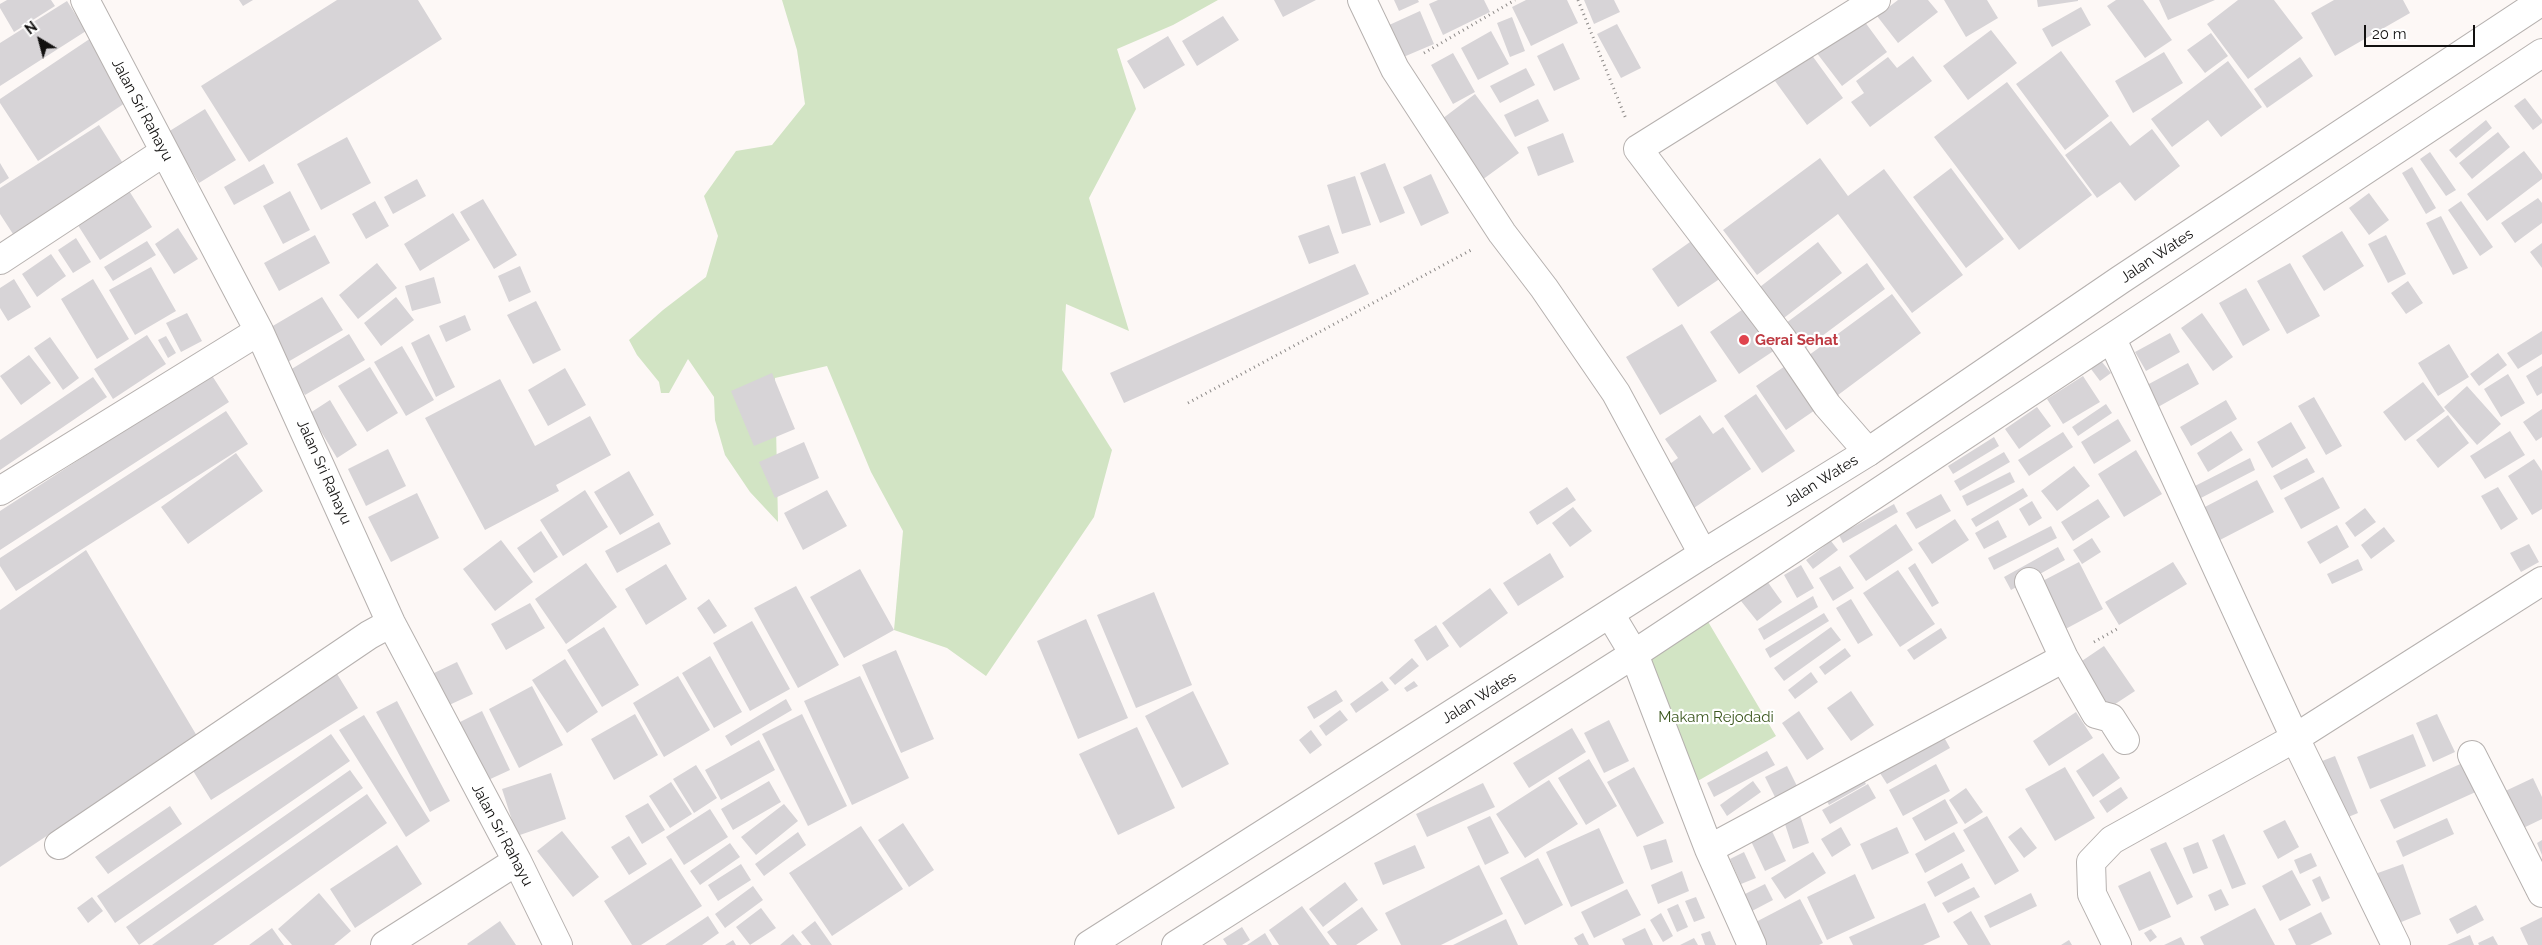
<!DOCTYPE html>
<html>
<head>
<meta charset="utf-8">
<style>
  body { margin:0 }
  #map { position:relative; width:2542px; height:945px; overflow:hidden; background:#fdf8f6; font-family:Raleway,sans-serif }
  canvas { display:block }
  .north { position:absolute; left:15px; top:15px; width:50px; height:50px; -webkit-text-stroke:4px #fff; paint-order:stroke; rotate:323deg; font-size:14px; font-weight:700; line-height:20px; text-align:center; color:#121110 }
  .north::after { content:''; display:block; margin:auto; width:18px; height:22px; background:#121110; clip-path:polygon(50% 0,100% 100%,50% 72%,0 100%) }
  .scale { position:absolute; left:2364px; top:25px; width:111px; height:22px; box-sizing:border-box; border:2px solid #121110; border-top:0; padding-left:6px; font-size:15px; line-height:18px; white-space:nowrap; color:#121110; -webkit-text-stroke:4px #fff; paint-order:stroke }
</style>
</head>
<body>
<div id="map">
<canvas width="2542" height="945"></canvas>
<div class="north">N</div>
<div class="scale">20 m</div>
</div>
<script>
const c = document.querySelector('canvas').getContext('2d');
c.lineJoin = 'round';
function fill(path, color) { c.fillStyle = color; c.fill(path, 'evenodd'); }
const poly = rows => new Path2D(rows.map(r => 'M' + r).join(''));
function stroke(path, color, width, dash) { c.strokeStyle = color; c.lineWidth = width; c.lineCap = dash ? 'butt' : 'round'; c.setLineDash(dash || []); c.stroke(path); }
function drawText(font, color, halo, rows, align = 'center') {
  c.font = font + ' Raleway,sans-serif'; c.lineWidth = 4.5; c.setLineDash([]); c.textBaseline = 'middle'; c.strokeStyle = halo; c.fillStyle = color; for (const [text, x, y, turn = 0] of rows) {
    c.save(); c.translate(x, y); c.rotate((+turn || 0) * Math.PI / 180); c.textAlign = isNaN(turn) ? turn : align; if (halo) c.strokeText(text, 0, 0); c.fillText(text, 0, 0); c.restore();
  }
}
fill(poly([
  [782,0,1218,0,1173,25,1117,49,1136,109,1089,198,1129,331,1066,304,1062,370,1112,450,1094,517,986,676,947,648,894,630,903,531,871,472,827,366,775,378,778,522,750,492,725,455,715,420,714,397,688,359,669,393,661,393,659,382,637,355,629,340,663,310,706,277,718,236,704,196,736,151,772,145,805,104,797,50],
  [1707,620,1776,736,1696,782,1649,658]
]), '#d2e4c4');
fill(poly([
  [7,0,51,0,55,6,14,32,0,8,0,4],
  [239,0,253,0,243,6],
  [337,0,418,0,442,39,249,162,201,86],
  [1274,0,1316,0,1283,17],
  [1394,0,1418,0,1419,2,1399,11],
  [1438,0,1484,0,1490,12,1443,35,1429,4],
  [1526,0,1567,0,1578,23,1531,46,1512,7],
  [1584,0,1614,0,1620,12,1594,24],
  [1898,0,1928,0,1938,12,1898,43,1877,16],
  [1944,0,1987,0,1998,18,1966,37],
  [2037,0,2078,0,2078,1,2038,7],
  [2116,0,2143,0,2172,40,2145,58,2107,6],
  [2159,0,2215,0,2168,20],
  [2238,0,2274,0,2303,38,2248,79,2207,24],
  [2334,0,2403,0,2410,13,2335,56,2311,13],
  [67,1,86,31,0,86,0,43],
  [2081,7,2091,25,2052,47,2042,29],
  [1420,11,1434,44,1401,58,1387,26],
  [1859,14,1887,52,1842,86,1813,48],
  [1223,16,1239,40,1197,66,1182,41],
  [1512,17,1525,51,1510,57,1497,23],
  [1617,24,1641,68,1621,78,1597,34],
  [1991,30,2017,63,1968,100,1943,66],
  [1491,31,1509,64,1478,80,1461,48],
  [2211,33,2228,56,2205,73,2187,50],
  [1168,36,1185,65,1144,89,1127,61],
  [91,38,131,99,38,161,0,103,0,99],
  [1563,43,1580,79,1554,91,1537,56],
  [2061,51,2109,116,2065,150,2016,84],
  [2164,52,2183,83,2133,113,2115,81],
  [1453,53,1475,92,1453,104,1431,65],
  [1811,54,1843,98,1807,125,1775,81],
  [1913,56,1932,81,1870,127,1851,102,1864,93,1856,81,1888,57,1897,68],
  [2300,57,2313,76,2267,108,2254,89],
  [2228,61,2262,107,2221,137,2208,120,2172,147,2151,119],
  [1526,68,1535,85,1500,103,1490,86],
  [2007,82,2092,195,2019,250,1934,137],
  [1475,94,1519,153,1482,180,1438,122],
  [2525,98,2542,120,2542,123,2533,130,2514,106],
  [1538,99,1549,121,1515,137,1504,115],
  [205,109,236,160,199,183,168,132],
  [2486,120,2492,128,2456,158,2449,150],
  [2111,121,2130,146,2152,129,2180,166,2135,201,2120,182,2097,198,2065,155],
  [99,125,124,165,13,234,0,214,0,188],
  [2498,132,2510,147,2472,179,2459,163],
  [1563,133,1574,162,1538,176,1527,147],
  [347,137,371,183,321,210,297,164],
  [2524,151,2542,174,2542,179,2487,221,2467,194],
  [2430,152,2456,190,2446,196,2420,159],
  [1820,158,1848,196,1884,169,1963,275,1912,313,1838,214,1757,275,1723,230],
  [0,163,9,178,0,184],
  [1385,163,1405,213,1380,223,1360,173],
  [264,164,274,183,234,205,224,187],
  [2412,167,2436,208,2426,214,2402,173],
  [1951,168,2004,239,1966,268,1913,197],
  [1431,174,1449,213,1421,226,1403,187],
  [1355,176,1371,225,1342,234,1327,185],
  [417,179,426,196,393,214,384,197],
  [126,186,152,227,100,260,74,219],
  [290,191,310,230,283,244,263,206],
  [2369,193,2389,220,2369,235,2349,208],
  [2538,198,2542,203,2542,223,2515,243,2501,223],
  [483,199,517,255,494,269,460,212],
  [375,201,389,226,366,239,352,214],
  [2461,201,2493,247,2480,256,2448,210],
  [453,213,470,240,420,271,404,244],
  [2441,216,2468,268,2453,275,2426,223],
  [1329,225,1339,253,1309,264,1298,236],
  [178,228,198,259,174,274,155,244],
  [2342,231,2364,266,2324,291,2302,256],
  [315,235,330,263,279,291,264,263],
  [2386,235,2406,274,2388,283,2368,244],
  [1697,237,1724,276,1678,307,1652,269],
  [76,238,91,262,73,273,58,250],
  [147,241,156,255,113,281,104,267],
  [1818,242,1842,273,1780,321,1756,290],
  [2542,243,2542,268,2530,252],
  [51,254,66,276,37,297,22,274],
  [377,263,397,288,358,319,339,295],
  [1867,263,1885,289,1802,351,1782,326],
  [2290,263,2320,316,2287,334,2257,281],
  [1355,264,1369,294,1124,403,1110,373],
  [520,266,531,292,509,302,498,276],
  [151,267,176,311,135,335,109,290],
  [434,277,441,303,412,311,405,286],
  [14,279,31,307,8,321,0,308,0,288],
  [93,279,129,339,97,359,61,299],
  [2408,281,2423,303,2406,314,2391,293],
  [2246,288,2270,330,2243,346,2219,303],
  [1892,294,1921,333,1830,401,1801,361],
  [322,297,343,330,286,363,266,330],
  [396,297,414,320,381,346,364,323],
  [536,301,561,350,533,364,507,315],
  [1749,305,1778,348,1739,374,1710,332],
  [187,313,202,341,181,352,166,323],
  [2202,313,2233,357,2213,371,2181,328],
  [465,315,471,330,446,342,439,326],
  [1682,324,1717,381,1660,415,1626,357],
  [2542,331,2542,354,2518,369,2507,353],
  [2170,333,2180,352,2146,371,2135,352],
  [349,334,365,360,305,395,290,370],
  [429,334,455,387,436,397,411,343],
  [147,335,166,364,113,399,94,369],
  [166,336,176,353,168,358,158,340],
  [50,337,79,378,63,390,34,348],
  [2449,344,2469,377,2438,396,2418,363],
  [402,346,434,400,406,416,374,362],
  [2498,353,2507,365,2479,386,2470,374],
  [29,355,51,383,21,405,0,376],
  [2098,357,2111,373,2100,381,2088,365],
  [1791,362,1821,406,1786,430,1756,386],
  [2188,363,2199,384,2158,407,2147,385],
  [2542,366,2542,393,2537,396,2526,376],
  [370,367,398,413,367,432,338,386],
  [565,368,586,405,548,426,528,390],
  [772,373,795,429,754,446,731,391],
  [211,374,229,402,0,550,0,511],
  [2508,374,2525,403,2501,417,2484,389],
  [2083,376,2100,402,2063,424,2047,399],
  [93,377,107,397,0,470,0,440],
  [500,379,535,446,590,416,611,455,556,485,559,491,485,530,425,418],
  [2423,382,2445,411,2405,441,2383,412],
  [2467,386,2501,424,2477,445,2444,407],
  [1756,394,1795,451,1762,473,1724,416],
  [2314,397,2342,446,2326,455,2298,406],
  [330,400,357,445,337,458,310,413],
  [2226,400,2237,419,2191,446,2180,427],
  [2106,404,2112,413,2078,436,2072,427],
  [2037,407,2051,426,2019,449,2005,429],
  [2542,409,2542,437,2536,441,2523,422],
  [226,411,248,444,16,591,0,566,0,558],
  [1700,415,1713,434,1723,427,1751,469,1691,510,1663,469,1678,458,1665,439],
  [2448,415,2469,443,2438,468,2416,440],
  [2118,419,2131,441,2094,464,2081,442],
  [2291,422,2306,448,2272,468,2257,442],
  [2231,431,2243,450,2208,472,2197,453],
  [2510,431,2525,455,2485,479,2470,456],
  [2063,432,2073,447,2029,476,2018,460],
  [1994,437,1999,446,1953,474,1948,466],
  [804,442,819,478,775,498,759,462],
  [388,449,406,486,366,506,348,469],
  [2136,450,2162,494,2124,517,2098,474],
  [2004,452,2010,462,1960,491,1954,481],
  [236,453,263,491,188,544,161,507],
  [2250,458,2255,470,2197,500,2191,488],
  [2307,458,2315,472,2281,490,2273,476],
  [2534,459,2542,471,2542,509,2532,515,2508,476],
  [2074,466,2090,486,2057,511,2041,491],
  [629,471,654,515,620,535,594,492],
  [2010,472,2015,482,1967,506,1962,496],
  [2323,477,2340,508,2301,529,2284,498],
  [2257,480,2274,512,2218,541,2201,509],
  [1567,487,1576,500,1537,525,1529,512],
  [2498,487,2518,519,2501,530,2481,496],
  [2023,488,2028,496,1976,527,1971,519],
  [585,490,608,527,563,556,540,520],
  [827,490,847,526,803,550,784,513],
  [417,493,439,538,391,562,368,517],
  [1941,494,1951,511,1916,529,1906,513],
  [2098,499,2110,517,2073,541,2061,522],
  [2032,501,2042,518,2029,526,2019,509],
  [1894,504,1898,512,1843,543,1839,535],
  [1573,507,1592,531,1570,547,1552,523],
  [2365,508,2376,522,2355,537,2345,523],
  [1955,519,1969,540,1932,564,1918,543],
  [1998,520,2007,537,1984,549,1975,533],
  [659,522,671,544,617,573,605,551],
  [1896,524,1913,550,1866,581,1849,556],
  [2337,525,2349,547,2320,564,2307,542],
  [2051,526,2057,538,1994,570,1988,558],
  [2384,527,2395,541,2371,559,2361,545],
  [541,531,558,557,534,573,517,548],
  [2092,538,2101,552,2082,564,2073,550],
  [501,540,533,582,495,611,463,569],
  [1831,541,1838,550,1813,569,1806,560],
  [2529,544,2539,562,2521,572,2510,553],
  [2058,547,2065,560,2011,590,2004,577],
  [86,550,197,736,0,867,0,610],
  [1550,553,1564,577,1518,606,1503,583],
  [2358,559,2363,570,2332,584,2327,574],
  [2079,562,2103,609,2058,633,2033,586],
  [2173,562,2187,584,2119,625,2105,602],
  [586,563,617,607,566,644,535,599],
  [1915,563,1939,603,1932,607,1908,568],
  [666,564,687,599,646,625,625,589],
  [1801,565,1814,588,1797,598,1784,575],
  [1840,566,1854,588,1833,601,1819,578],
  [860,569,894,630,844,658,810,597],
  [1898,570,1935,624,1900,647,1863,593],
  [1767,581,1782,602,1757,621,1741,601],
  [796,586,839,665,798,688,754,608],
  [1490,588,1508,613,1460,648,1442,623],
  [1154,592,1192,685,1136,708,1097,615],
  [1813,596,1818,607,1764,640,1758,629],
  [709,599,727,626,714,634,697,608],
  [1851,599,1873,635,1858,644,1836,608],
  [530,603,545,628,506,650,491,624],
  [1824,613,1829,621,1770,658,1765,649],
  [1086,619,1128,718,1078,739,1037,641],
  [752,621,790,689,750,711,713,643],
  [1436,625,1449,646,1427,661,1414,640],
  [604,627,639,685,602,707,567,650],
  [1831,627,1841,640,1784,681,1774,668],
  [1941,628,1947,638,1914,660,1907,650],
  [2104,646,2135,691,2103,712,2073,667],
  [1845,648,1851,656,1825,675,1819,667],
  [896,650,934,739,901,753,862,665],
  [710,656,742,712,714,728,682,673],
  [1412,658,1419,666,1395,685,1389,678],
  [565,659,598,712,567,733,532,680],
  [457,662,473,694,447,706,432,674],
  [334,669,358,708,211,800,187,761],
  [1811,672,1818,682,1795,699,1788,690],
  [678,676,710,730,664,757,633,703],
  [860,676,909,778,852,805,804,701],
  [1382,681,1389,690,1356,713,1350,704],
  [1414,681,1418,686,1407,692,1404,688],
  [532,686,563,745,519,768,489,709],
  [1336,690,1343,701,1314,719,1307,707],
  [1193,691,1229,764,1182,788,1145,716],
  [1851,691,1874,725,1851,741,1827,708],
  [786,699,792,710,731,746,725,736],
  [397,701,450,801,430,812,376,712],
  [1340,710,1348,720,1326,736,1319,726],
  [482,711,510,770,486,781,458,723],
  [1799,711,1824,749,1807,760,1782,723],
  [2076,712,2093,738,2049,766,2033,741],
  [635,714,658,755,614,780,591,739],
  [802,714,847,806,808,826,762,734],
  [2437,714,2455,752,2433,762,2416,723],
  [364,715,430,821,406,837,339,730],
  [1609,720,1629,761,1604,773,1584,733],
  [1137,727,1175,808,1118,835,1079,754],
  [1572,728,1586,752,1529,788,1513,763],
  [1311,730,1322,745,1310,754,1299,740],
  [1940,730,1950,748,1887,784,1876,767],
  [331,734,350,761,115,923,97,896],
  [2413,734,2426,766,2370,789,2357,757],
  [759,740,775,770,721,800,705,770],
  [1767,751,1775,765,1714,797,1707,783],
  [2103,753,2120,778,2093,797,2076,771],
  [2335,756,2358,813,2341,820,2317,763],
  [1589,759,1617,806,1586,825,1558,778],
  [2467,761,2480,790,2394,829,2380,800],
  [1936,764,1950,791,1903,816,1889,790],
  [696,765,717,798,694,813,673,779],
  [1787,766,1798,788,1776,799,1765,777],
  [1634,767,1664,823,1637,837,1607,782],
  [2065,767,2095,818,2055,841,2025,789],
  [350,770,363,788,139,945,126,927],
  [551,773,566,819,517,836,502,789],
  [1861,775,1866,784,1829,805,1824,796],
  [2533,778,2542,797,2542,819,2517,831,2499,794],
  [1549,780,1578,824,1525,858,1496,814],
  [769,781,781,802,733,830,721,809],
  [1753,781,1761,792,1727,816,1720,805],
  [671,782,692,814,670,828,649,796],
  [1483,783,1495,807,1427,837,1416,814],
  [1868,784,1876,798,1830,824,1822,810],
  [2121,787,2128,798,2107,813,2099,801],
  [1966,788,1983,812,1965,824,1949,800],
  [367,794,387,823,213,945,152,945],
  [1945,799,1958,823,1925,841,1912,818],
  [648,803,665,830,642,844,625,816],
  [784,804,798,821,756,855,741,837],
  [170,806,182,824,108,874,95,857],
  [710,809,728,837,684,865,666,837],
  [1800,815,1809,843,1793,849,1784,821],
  [1490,816,1509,853,1485,865,1467,827],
  [1987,816,2019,871,1995,885,1963,830],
  [2447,818,2454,834,2403,857,2396,841],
  [2285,820,2299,847,2278,859,2263,831],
  [903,823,934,870,909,887,878,840],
  [861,826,903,889,832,936,789,873],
  [1841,827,1851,845,1832,857,1821,839],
  [1897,827,1909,853,1872,870,1860,844],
  [2021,827,2037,848,2024,858,2008,837],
  [1599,828,1624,883,1571,907,1546,852],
  [1771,829,1786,861,1765,871,1750,839],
  [562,831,599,877,573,897,537,851],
  [798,832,806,845,764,876,755,864],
  [1954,832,1965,851,1925,873,1915,854],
  [2224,834,2246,884,2232,889,2212,840],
  [629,836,647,864,629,875,611,847],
  [1666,839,1673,862,1651,870,1643,846],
  [2542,840,2542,855,2537,843],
  [2166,842,2193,897,2177,905,2150,849],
  [2198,842,2208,868,2193,874,2183,848],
  [730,843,740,857,700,885,690,871],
  [397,845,422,884,355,928,330,889],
  [1415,845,1425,868,1383,885,1374,863],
  [1744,852,1756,878,1741,884,1730,859],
  [1813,852,1826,873,1785,899,1771,878],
  [2311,853,2317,866,2300,874,2294,860],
  [671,858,702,906,641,945,632,945,604,901],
  [1538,858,1563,905,1525,925,1500,878],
  [1962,863,1970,878,1935,897,1927,882],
  [741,864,751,880,718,901,708,885],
  [2403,864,2421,914,2394,925,2375,874],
  [1479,865,1503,914,1441,945,1401,945,1385,913],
  [2292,870,2311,905,2280,921,2262,886],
  [1682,871,1689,891,1658,904,1651,885],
  [2150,871,2171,917,2139,931,2118,886],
  [1855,874,1875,918,1827,940,1807,897],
  [2320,876,2330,898,2322,902,2312,880],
  [1345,882,1358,900,1323,927,1309,909],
  [1765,884,1773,900,1752,911,1743,895],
  [753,886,763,900,725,928,715,914],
  [1974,887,1980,897,1948,913,1942,903],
  [1627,889,1641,915,1594,938,1581,912],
  [2221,889,2229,905,2215,911,2208,895],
  [319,893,351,931,334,945,292,945,278,929],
  [2031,893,2037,906,1990,928,1984,916],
  [92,897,103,911,88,923,77,908],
  [1696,897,1705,918,1694,922,1685,901],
  [1800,899,1823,943,1819,945,1762,945,1752,924],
  [1925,903,1940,937,1923,945,1853,945,1849,937],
  [1678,904,1688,927,1677,932,1667,909],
  [2476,905,2484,920,2457,934,2449,919],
  [1302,906,1330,945,1279,945,1269,930],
  [1362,907,1378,930,1356,945,1337,945,1327,932],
  [761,908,776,928,750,945,736,927],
  [2255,908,2275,945,2204,945,2200,937],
  [1971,911,1991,945,1968,945,1953,922],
  [2321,912,2332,934,2310,945,2296,945,2288,929],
  [1661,913,1673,936,1663,942,1650,920],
  [708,916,719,933,702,945,665,945],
  [2542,917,2542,945,2528,945,2520,928],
  [1506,919,1518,945,1453,945],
  [500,921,516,945,468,945,467,944],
  [815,921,832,945,811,945,801,932],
  [1242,927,1250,940,1242,945,1227,945,1223,939],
  [272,928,284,945,249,945],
  [1645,928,1653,945,1625,945,1622,939],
  [2151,929,2157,937,2150,942,2144,933],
  [1710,931,1716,945,1705,945,1701,934],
  [1265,933,1272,945,1247,945],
  [1583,933,1589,945,1578,945,1574,938],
  [793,934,802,945,780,945],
  [2470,935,2474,945,2447,945],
  [2493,936,2498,945,2479,945,2478,943],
  [2181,937,2185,945,2164,945],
  [1694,938,1698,945,1680,945],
  [733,940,736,945,725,945],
  [2069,940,2072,945,2061,945]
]), '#d7d4d7');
const minor = poly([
  [85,0,259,331,391,623,517,861,558,945],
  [1362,0,1395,69,1502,233,1544,288,1616,393,1703,554],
  [0,260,164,152],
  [2112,339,2295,738,2396,945],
  [1868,452,1827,405,1783,340,1638,149,1876,0],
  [0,491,259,331],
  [2029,582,2064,658,2096,714,2111,718,2125,740],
  [1610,614,1634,654,1709,849,1752,945],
  [2472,755,2542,893],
  [59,845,369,635,391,623],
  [1709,849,2064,658],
  [385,945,517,861],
  [2117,945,2092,894,2091,862,2112,840,2295,738,2542,581]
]);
const major = poly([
  [1089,945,1703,554,1868,452,2120,280,2542,1],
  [1176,945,1634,654,2542,53]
]);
stroke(minor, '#b6b1af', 30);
stroke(major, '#b6b1af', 30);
stroke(poly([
  [1578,0,1626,119],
  [1424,53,1515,0],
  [1188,403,1473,249],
  [2094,642,2117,629]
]), '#8c8987', 3, [1, 4]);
stroke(minor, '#fff', 28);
stroke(major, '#fff', 28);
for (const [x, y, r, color] of [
  [1744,340,6,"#e0444e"]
]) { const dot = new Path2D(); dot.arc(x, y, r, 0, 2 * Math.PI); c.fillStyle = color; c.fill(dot); stroke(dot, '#fff', 2); }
drawText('15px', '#121110', '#fff', [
  ["Jalan Sri Rahayu",142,110,62],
  ["Jalan Wates",2157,256,-34],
  ["Jalan Sri Rahayu",324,472,66],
  ["Jalan Wates",1821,481,-32],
  ["Jalan Wates",1479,698,-32],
  ["Jalan Sri Rahayu",502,835,62]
]);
drawText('bold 15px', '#be3a42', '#fff', [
  ["Gerai Sehat",1755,340]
], 'left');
drawText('15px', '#3b571e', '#fff', [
  ["Makam Rejodadi",1716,717]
]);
</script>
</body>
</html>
